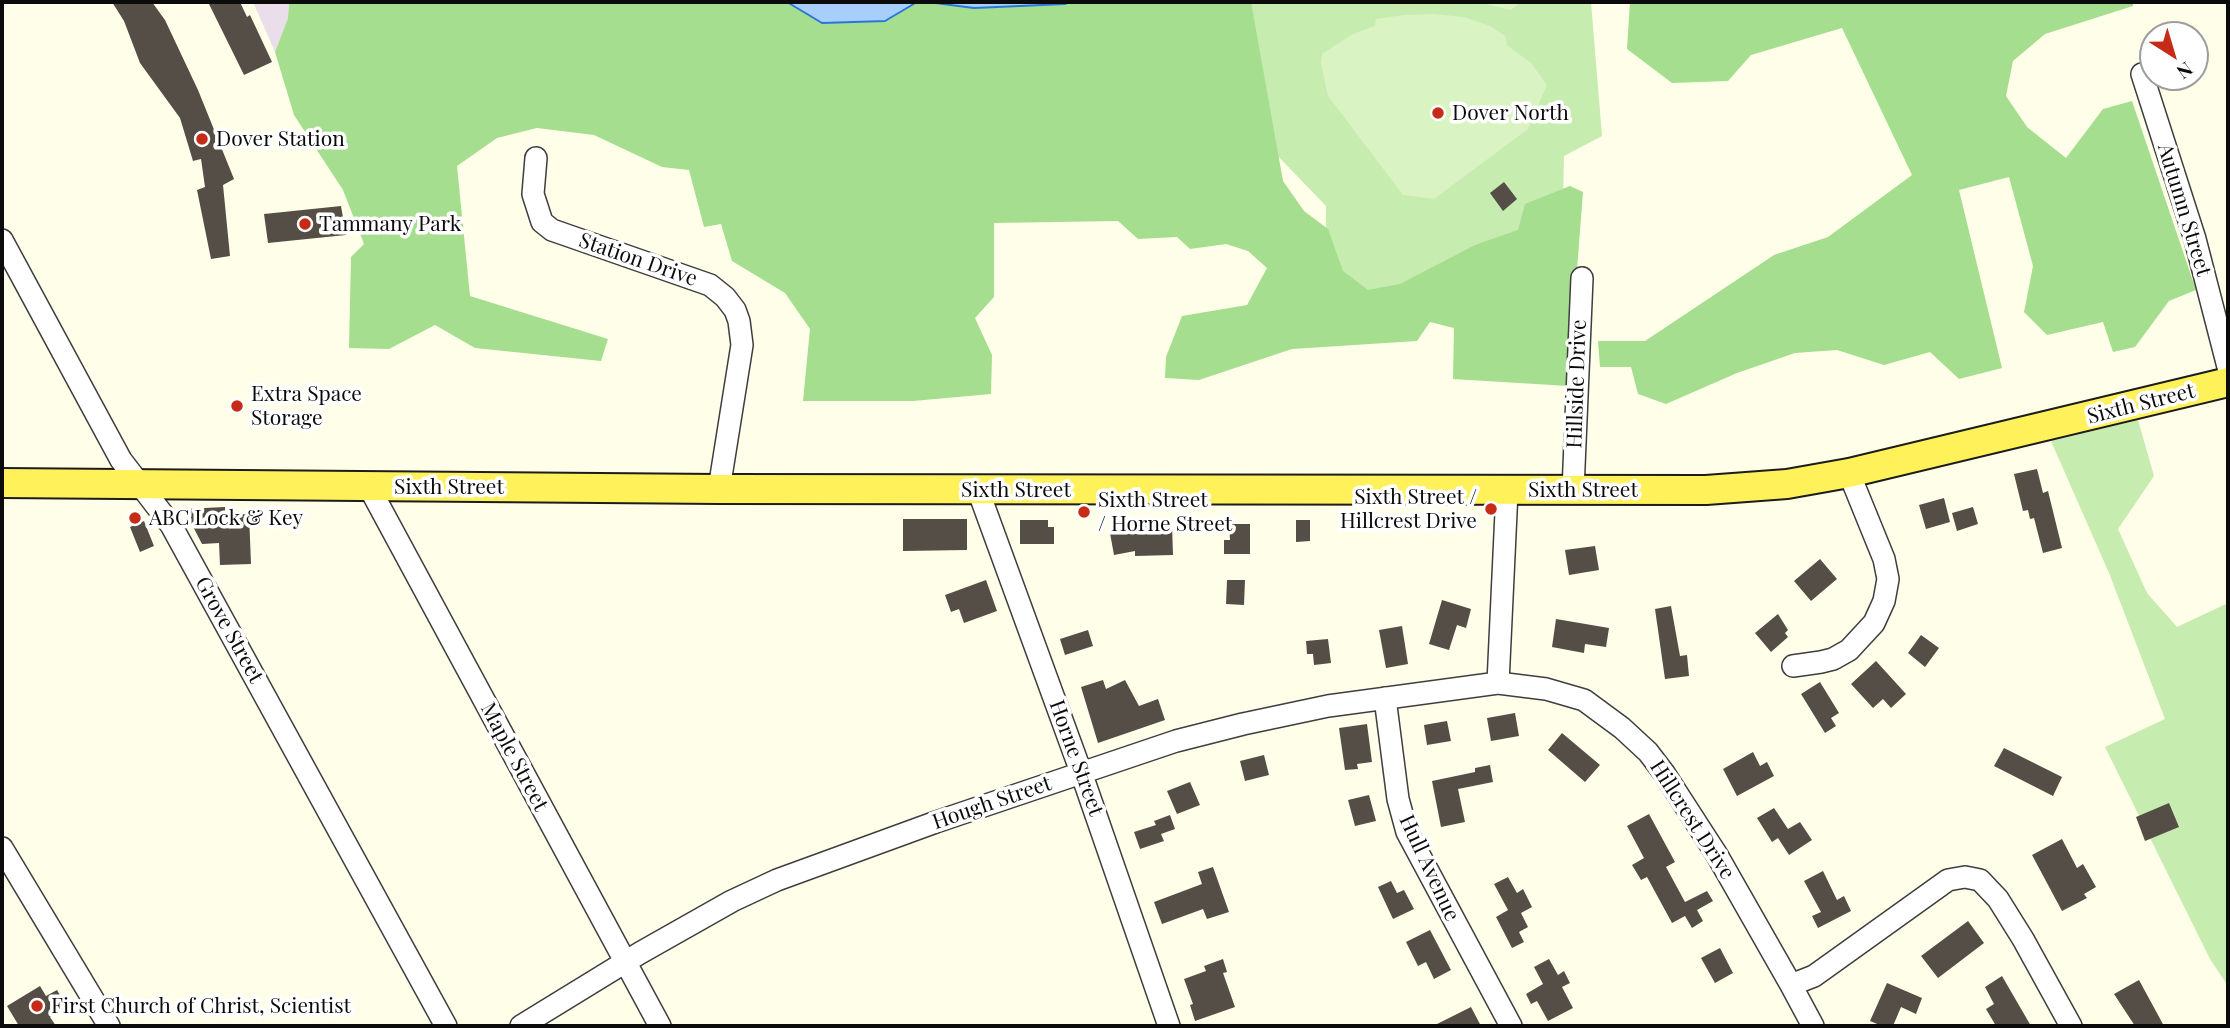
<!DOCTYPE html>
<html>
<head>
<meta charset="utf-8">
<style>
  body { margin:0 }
  #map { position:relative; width:2230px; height:1028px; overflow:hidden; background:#fffee9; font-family:"Playfair Display",serif }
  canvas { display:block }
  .frame { position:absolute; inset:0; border:4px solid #0b0b0b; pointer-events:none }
  .north { position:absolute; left:2139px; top:21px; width:70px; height:70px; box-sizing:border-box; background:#fff; border:2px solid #9d9d9d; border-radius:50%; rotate:143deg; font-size:19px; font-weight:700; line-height:28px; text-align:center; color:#0b0b0b }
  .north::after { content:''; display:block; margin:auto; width:24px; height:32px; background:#c62b18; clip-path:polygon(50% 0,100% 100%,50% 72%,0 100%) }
</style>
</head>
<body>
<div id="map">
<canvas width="2230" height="1028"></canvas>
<div class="frame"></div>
<div class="north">N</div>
</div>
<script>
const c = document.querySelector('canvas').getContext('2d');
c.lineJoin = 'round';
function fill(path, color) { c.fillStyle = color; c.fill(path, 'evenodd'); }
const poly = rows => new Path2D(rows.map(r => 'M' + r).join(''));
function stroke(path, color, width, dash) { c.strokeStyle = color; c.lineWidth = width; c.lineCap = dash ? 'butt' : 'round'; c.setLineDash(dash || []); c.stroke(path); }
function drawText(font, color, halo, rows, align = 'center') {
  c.font = font + ' "Playfair Display",serif'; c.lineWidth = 7; c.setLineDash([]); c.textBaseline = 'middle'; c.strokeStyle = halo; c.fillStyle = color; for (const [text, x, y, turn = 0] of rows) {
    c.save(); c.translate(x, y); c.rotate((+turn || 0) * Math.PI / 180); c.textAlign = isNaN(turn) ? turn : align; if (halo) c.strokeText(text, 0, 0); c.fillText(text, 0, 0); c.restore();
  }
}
fill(poly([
  [253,2,289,2,288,18,275,52]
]), '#ebdeeb');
fill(poly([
  [1222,2,1591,2,1602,136,1564,156,1562,249,1325,310,1326,206,1217,93],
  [2138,420,2154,476,2118,529,2147,593,2177,627,2228,603,2228,986,2210,959,2105,747,2165,719,2109,573,2051,441]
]), '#c6ecb0');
fill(poly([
  [289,2,787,2,822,23,885,21,917,2,974,8,1065,4,1069,2,1251,2,1283,181,1304,211,1328,229,1343,271,1368,290,1400,284,1475,245,1518,230,1525,204,1570,186,1583,192,1568,386,1453,379,1454,328,1430,322,1417,341,1292,349,1199,380,1165,378,1166,357,1182,316,1247,305,1267,268,1248,251,1226,244,1190,249,1177,237,1138,239,1118,221,994,223,994,297,975,318,992,355,991,394,913,401,803,401,810,329,785,293,732,261,721,224,704,227,689,170,662,167,594,135,537,128,497,138,457,166,470,296,608,339,601,361,475,348,435,325,389,349,349,348,351,257,364,244,343,190,294,115,275,52,288,18],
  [1630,2,2133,2,2133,6,2045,34,2013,61,2006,96,2027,127,2066,158,2103,109,2132,101,2196,290,2169,301,2135,347,2113,352,2103,322,2047,335,2024,312,2033,266,2009,177,1959,190,2002,368,1959,379,1930,352,1884,365,1837,350,1795,353,1737,373,1666,404,1638,394,1631,367,1600,367,1598,341,1645,341,1774,255,1828,237,1912,175,1842,28,1751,55,1728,81,1672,83,1627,49]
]), '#a5de8e');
fill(poly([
  [1477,2,1521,2,1511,10],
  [1434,14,1464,17,1490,26,1505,36,1507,45,1531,63,1547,85,1528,129,1434,199,1403,195,1328,96,1321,63,1322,54,1353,34,1375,26,1376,19,1404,15]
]), '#daf3c2');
const water = poly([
  [787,2,917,2,885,21,822,23,787,2],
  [927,2,1069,2,1065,4,974,8,927,2]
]);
fill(water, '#a8cffb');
stroke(water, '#2977d9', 2);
fill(poly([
  [112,2,152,2,165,20,198,90,234,179,223,185,230,256,211,259,197,190,205,187,201,159,193,161,180,118,140,63,124,21],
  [208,2,240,2,247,17,250,15,272,62,244,75],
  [1504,182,1517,199,1503,211,1490,193],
  [341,206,346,235,268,243,264,214],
  [2037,469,2043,493,2048,491,2062,548,2043,553,2034,518,2030,519,2028,510,2023,511,2014,474],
  [1944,498,1950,522,1926,529,1919,505],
  [225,507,225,515,249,514,251,564,220,565,219,543,202,544,184,509],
  [1973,507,1978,524,1957,531,1952,513],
  [903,519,967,519,967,550,903,551],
  [1020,520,1048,520,1048,527,1054,527,1054,544,1020,544],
  [1296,520,1310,520,1310,541,1296,542],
  [144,521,154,546,140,552,130,527],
  [1134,524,1172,524,1173,555,1135,556,1135,551,1114,555,1110,533,1135,530],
  [1229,524,1250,524,1250,554,1224,554,1224,540,1230,540],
  [1595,546,1599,570,1569,575,1565,550],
  [1820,559,1837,579,1811,601,1794,581],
  [986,580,997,611,964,623,959,609,951,612,945,595],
  [1227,580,1245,580,1244,605,1226,604],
  [1442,600,1471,609,1466,628,1457,625,1449,650,1429,644],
  [1671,606,1680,656,1687,655,1689,676,1665,679,1655,609],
  [1778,614,1788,630,1785,633,1788,637,1771,652,1755,633],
  [1556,619,1609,628,1606,647,1585,644,1584,653,1552,647],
  [1402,626,1408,664,1386,668,1379,630],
  [1088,630,1093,646,1065,655,1060,639],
  [1921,635,1939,648,1925,667,1908,653],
  [1328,639,1331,663,1314,665,1313,654,1307,654,1306,641],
  [1876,661,1906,694,1891,708,1883,699,1873,708,1851,684],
  [1103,680,1106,689,1125,680,1139,706,1158,699,1165,720,1098,743,1081,687],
  [1820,682,1839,713,1831,718,1836,726,1825,733,1801,694],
  [1515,713,1519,736,1491,741,1487,718],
  [1447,721,1451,741,1427,745,1424,725],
  [1367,724,1372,762,1357,764,1358,769,1345,770,1339,728],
  [1562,733,1600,765,1585,782,1548,750],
  [2004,748,2062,777,2053,796,1994,766],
  [1753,752,1760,766,1767,762,1774,776,1737,796,1723,769],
  [1264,755,1269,775,1245,781,1240,761],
  [1490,765,1493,782,1458,789,1465,822,1441,827,1432,781,1475,772,1475,768],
  [1190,782,1200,805,1177,814,1167,791],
  [1369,795,1376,821,1355,826,1348,800],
  [2169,803,2179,827,2145,841,2136,817],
  [1774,808,1788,829,1800,822,1812,840,1789,855,1778,838,1772,842,1757,818],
  [1649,814,1675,862,1666,867,1685,902,1707,891,1713,901,1697,910,1703,921,1692,928,1685,916,1672,923,1647,877,1641,880,1632,865,1644,858,1627,826],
  [1170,815,1175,829,1161,834,1164,841,1140,849,1134,832,1156,825,1154,821],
  [2062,839,2077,868,2083,864,2096,887,2084,894,2087,898,2062,911,2032,855],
  [1213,867,1229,912,1207,919,1203,909,1162,924,1154,902,1202,884,1198,872],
  [1823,871,1837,900,1844,896,1851,911,1818,928,1812,916,1821,912,1804,881],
  [1508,877,1517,893,1523,889,1532,907,1521,913,1528,927,1519,932,1524,942,1512,948,1496,917,1508,910,1494,884],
  [1391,881,1397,893,1404,890,1414,909,1393,919,1378,887],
  [1968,921,1984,943,1938,978,1921,956],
  [1430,930,1451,970,1434,979,1426,962,1418,966,1406,942],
  [1720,948,1733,973,1715,983,1701,958],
  [1223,959,1227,972,1223,973,1235,1007,1195,1021,1190,1005,1193,1004,1184,979,1206,971,1204,966],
  [1549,959,1558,975,1564,971,1570,983,1562,987,1573,1008,1548,1021,1537,1001,1531,1004,1526,994,1543,984,1534,967],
  [2002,976,2031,1026,1996,1026,1986,1009,1994,1004,1985,987],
  [2139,980,2164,1026,2135,1026,2114,994],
  [1887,983,1922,998,1916,1014,1901,1007,1893,1026,1882,1026,1870,1021],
  [40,986,46,996,57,990,67,1007,50,1017,56,1026,19,1026,7,1006],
  [1471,1007,1481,1026,1433,1026]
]), '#544e46');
const minor = poly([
  [2142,74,2195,239,2228,367],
  [536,158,533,194,542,222,552,230,710,285,725,297,735,310,739,321,742,345,719,489],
  [2,240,121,460,171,525,446,1026],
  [369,487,660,1026],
  [978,490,1081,772,1169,1026],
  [1573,490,1582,278],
  [1793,666,1821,662,1833,659,1849,650,1874,623,1884,601,1888,579,1884,559,1849,473],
  [1498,683,1507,491],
  [1385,698,1398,799,1407,832,1511,1026],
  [2,848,109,1026],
  [521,1026,640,953,732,901,777,880,936,822,1176,741,1243,724,1328,706,1498,683,1546,689,1584,700,1622,728,1648,752,1664,773,1717,855,1791,985],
  [1813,1026,1791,985,1814,976,1948,880,1965,877,1980,880,1998,899,2023,939,2071,1026]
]);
const major = poly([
  [2,483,719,489,1706,490,1787,484,1849,473,2228,382]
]);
stroke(minor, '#3e3e3e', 24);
stroke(major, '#1c1c1c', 32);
stroke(minor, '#fff', 21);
stroke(major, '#fff159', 28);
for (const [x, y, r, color] of [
  [1438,113,7,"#c62b18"],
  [202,139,7,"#c62b18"],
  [305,224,7,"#c62b18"],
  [237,406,7,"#c62b18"],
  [1491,509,7,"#c62b18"],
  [1084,512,7,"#c62b18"],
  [135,518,7,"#c62b18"],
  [37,1006,7,"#c62b18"]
]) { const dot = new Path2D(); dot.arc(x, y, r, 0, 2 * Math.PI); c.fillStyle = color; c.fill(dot); stroke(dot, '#fff', 2.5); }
drawText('21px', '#0b0b0b', '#fff', [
  ["Dover North",1452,113],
  ["Dover Station",216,139],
  ["Tammany Park",319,224],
  ["Extra Space",251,394],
  ["Storage",251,418],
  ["Sixth Street /",1477,497,"right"],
  ["Hillcrest Drive",1477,521,"right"],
  ["Sixth Street",1098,500],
  ["/ Horne Street",1098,524],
  ["ABC Lock & Key",149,518],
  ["First Church of Christ, Scientist",51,1006]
], 'left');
drawText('21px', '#0b0b0b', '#fff', [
  ["Autumn Street",2184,210,73],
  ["Station Drive",638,260,19],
  ["Hillside Drive",1577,384,-88],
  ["Sixth Street",2141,404,-14],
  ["Sixth Street",449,487],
  ["Sixth Street",1016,490],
  ["Sixth Street",1583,490],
  ["Grove Street",229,630,61],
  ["Maple Street",514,757,62],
  ["Horne Street",1076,758,70],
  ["Hough Street",992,803,-19],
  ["Hillcrest Drive",1692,820,57],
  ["Hull Avenue",1429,868,65]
]);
</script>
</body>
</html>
